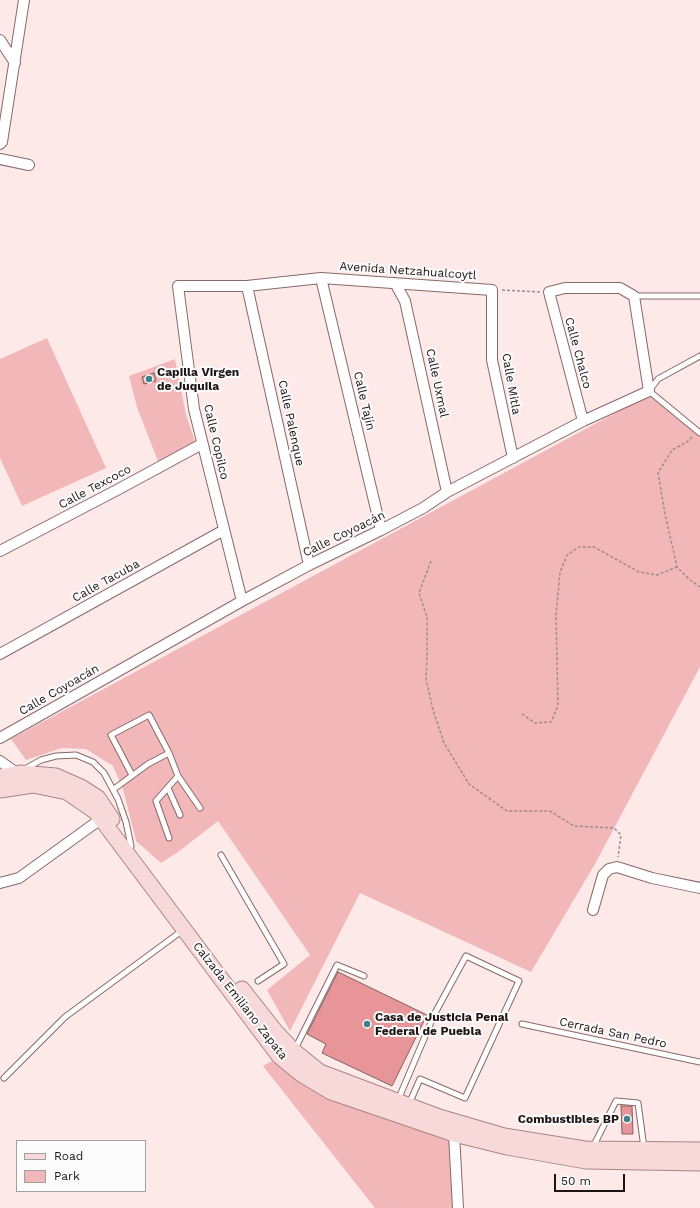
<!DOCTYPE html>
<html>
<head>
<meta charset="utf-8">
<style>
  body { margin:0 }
  #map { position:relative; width:700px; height:1208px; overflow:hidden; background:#fee9e9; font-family:"Work Sans",sans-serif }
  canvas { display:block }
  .legend { position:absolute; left:16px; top:1140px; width:130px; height:52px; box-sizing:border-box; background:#fbfbfb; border:1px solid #a39f9f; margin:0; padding:5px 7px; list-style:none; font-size:12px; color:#1f1414 }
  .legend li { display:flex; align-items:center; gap:8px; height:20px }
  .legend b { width:20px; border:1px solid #a39f9f }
  .scale { position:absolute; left:554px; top:1174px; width:71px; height:18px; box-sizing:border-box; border:2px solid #1f1414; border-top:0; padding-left:5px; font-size:12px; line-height:14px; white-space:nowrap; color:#1f1414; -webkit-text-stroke:3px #fbfbfb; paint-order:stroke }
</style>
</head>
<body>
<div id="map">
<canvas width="700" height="1208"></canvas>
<ul class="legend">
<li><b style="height:5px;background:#f7d9da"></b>Road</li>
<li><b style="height:11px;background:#f2b8b9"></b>Park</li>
</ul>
<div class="scale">50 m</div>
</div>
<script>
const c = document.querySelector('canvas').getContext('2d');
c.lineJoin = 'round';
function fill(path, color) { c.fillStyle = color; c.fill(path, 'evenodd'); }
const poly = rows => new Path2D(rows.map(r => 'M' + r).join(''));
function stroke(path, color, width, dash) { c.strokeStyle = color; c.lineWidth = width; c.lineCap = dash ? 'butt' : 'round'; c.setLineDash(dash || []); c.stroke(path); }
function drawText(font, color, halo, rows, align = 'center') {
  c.font = font + ' "Work Sans",sans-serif'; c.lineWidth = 4; c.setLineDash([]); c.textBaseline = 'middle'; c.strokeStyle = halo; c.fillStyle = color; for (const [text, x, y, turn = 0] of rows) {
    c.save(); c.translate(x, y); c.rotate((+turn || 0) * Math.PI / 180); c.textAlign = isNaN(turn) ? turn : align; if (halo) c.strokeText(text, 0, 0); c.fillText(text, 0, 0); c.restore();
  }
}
fill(poly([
  [47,338,106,468,22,506,0,458,0,359],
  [175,359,186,415,196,444,159,464,137,407,129,376],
  [654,392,700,437,700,667,595,864,531,972,360,893,290,1031,267,990,310,955,218,821,178,852,161,863,136,841,123,789,113,766,86,749,62,748,26,760,11,739],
  [272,1061,330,1096,449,1141,454,1208,375,1208,263,1066]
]), '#f2b8b9');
const building = poly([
  [154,373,156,381,144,384,142,377,154,373],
  [338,972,427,1015,392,1086,322,1053,326,1044,307,1034,338,972],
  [621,1106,632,1106,633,1134,622,1134,621,1106]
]);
fill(building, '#e79598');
stroke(building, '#806263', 1);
const lane = poly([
  [634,296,700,296],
  [700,356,658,379,649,391,700,433],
  [25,769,41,760,56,756,76,755,93,762,104,773,118,799,126,822,131,846],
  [132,775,111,735,149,715,169,753],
  [168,788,180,815],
  [114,789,148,764,169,753,178,776,200,808],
  [169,838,156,801,178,776],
  [221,855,284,964,258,981],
  [522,1024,700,1062],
  [295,1049,337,965,364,976],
  [4,1078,65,1017,183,930],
  [398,1100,435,1013,466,956,519,981,465,1098,420,1079,409,1104],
  [593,1147,616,1101,638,1103,644,1148]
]);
const street = poly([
  [0,40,15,63],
  [0,144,2,142,24,0],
  [0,159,29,165],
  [321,278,381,530],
  [395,283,405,301,447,492],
  [247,286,309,565],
  [0,551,117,490,202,444],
  [242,601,194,409,178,286,247,286,321,278,492,290,492,360,513,458],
  [0,654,224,530],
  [0,738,242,601,309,565,381,530,423,508,447,492,583,421,649,391,634,296,620,288,565,288,549,292,583,421],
  [0,761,18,774],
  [0,883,19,878,105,816],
  [593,910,603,875,609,869,617,867,652,878,700,888],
  [454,1134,458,1208]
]);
const primary = poly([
  [0,777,20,773,56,776,81,787,98,798,112,819],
  [0,790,33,785,67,792,96,812,279,1056,301,1074,331,1092,454,1134,507,1147,586,1161,700,1163],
  [242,989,275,1031,294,1051,320,1072,439,1117,504,1136,585,1149,700,1150]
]);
stroke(lane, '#87696a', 7);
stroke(street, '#87696a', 12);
stroke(primary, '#a88484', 17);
stroke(poly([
  [502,290,540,292],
  [692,437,687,442,672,450,658,473,665,514,677,567,690,580,700,587],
  [431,561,419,593,427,617,427,655,426,679,433,710,444,743,469,784,507,811,550,811,574,826,614,828,621,835,618,857],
  [522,714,535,723,551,722,558,706,556,615,560,572,567,555,579,547,594,547,639,572,657,575,677,567]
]), '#9d8c8c', 1.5, [3, 2]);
stroke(lane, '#fff', 5);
stroke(street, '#fff', 10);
stroke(primary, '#f7d9da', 15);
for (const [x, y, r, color] of [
  [149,379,4,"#3c848a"],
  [367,1024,4,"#3c848a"],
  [627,1119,4,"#3c848a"]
]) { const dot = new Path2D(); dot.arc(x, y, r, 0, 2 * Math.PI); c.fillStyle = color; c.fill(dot); stroke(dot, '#fbfbfb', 1.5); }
drawText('12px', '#1f1414', '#fbfbfb', [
  ["Avenida Netzahualcoytl",408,271,4],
  ["Calle Chalco",578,353,75],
  ["Calle Uxmal",437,383,78],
  ["Calle Mitla",511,384,80],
  ["Calle Tajín",364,401,77],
  ["Calle Palenque",291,423,78],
  ["Calle Copilco",216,442,77],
  ["Calle Texcoco",95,487,-28],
  ["Calle Coyoacán",344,534,-26],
  ["Calle Tacuba",106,581,-29],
  ["Calle Coyoacán",59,690,-30],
  ["Calzada Emiliano Zapata",240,1001,52],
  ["Cerrada San Pedro",613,1033,12]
]);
drawText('bold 12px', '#1f1414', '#fbfbfb', [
  ["Capilla Virgen",157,372],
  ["de Juquila",157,386],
  ["Casa de Justicia Penal",375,1017],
  ["Federal de Puebla",375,1031],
  ["Combustibles BP",619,1119,"right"]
], 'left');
</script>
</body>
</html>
